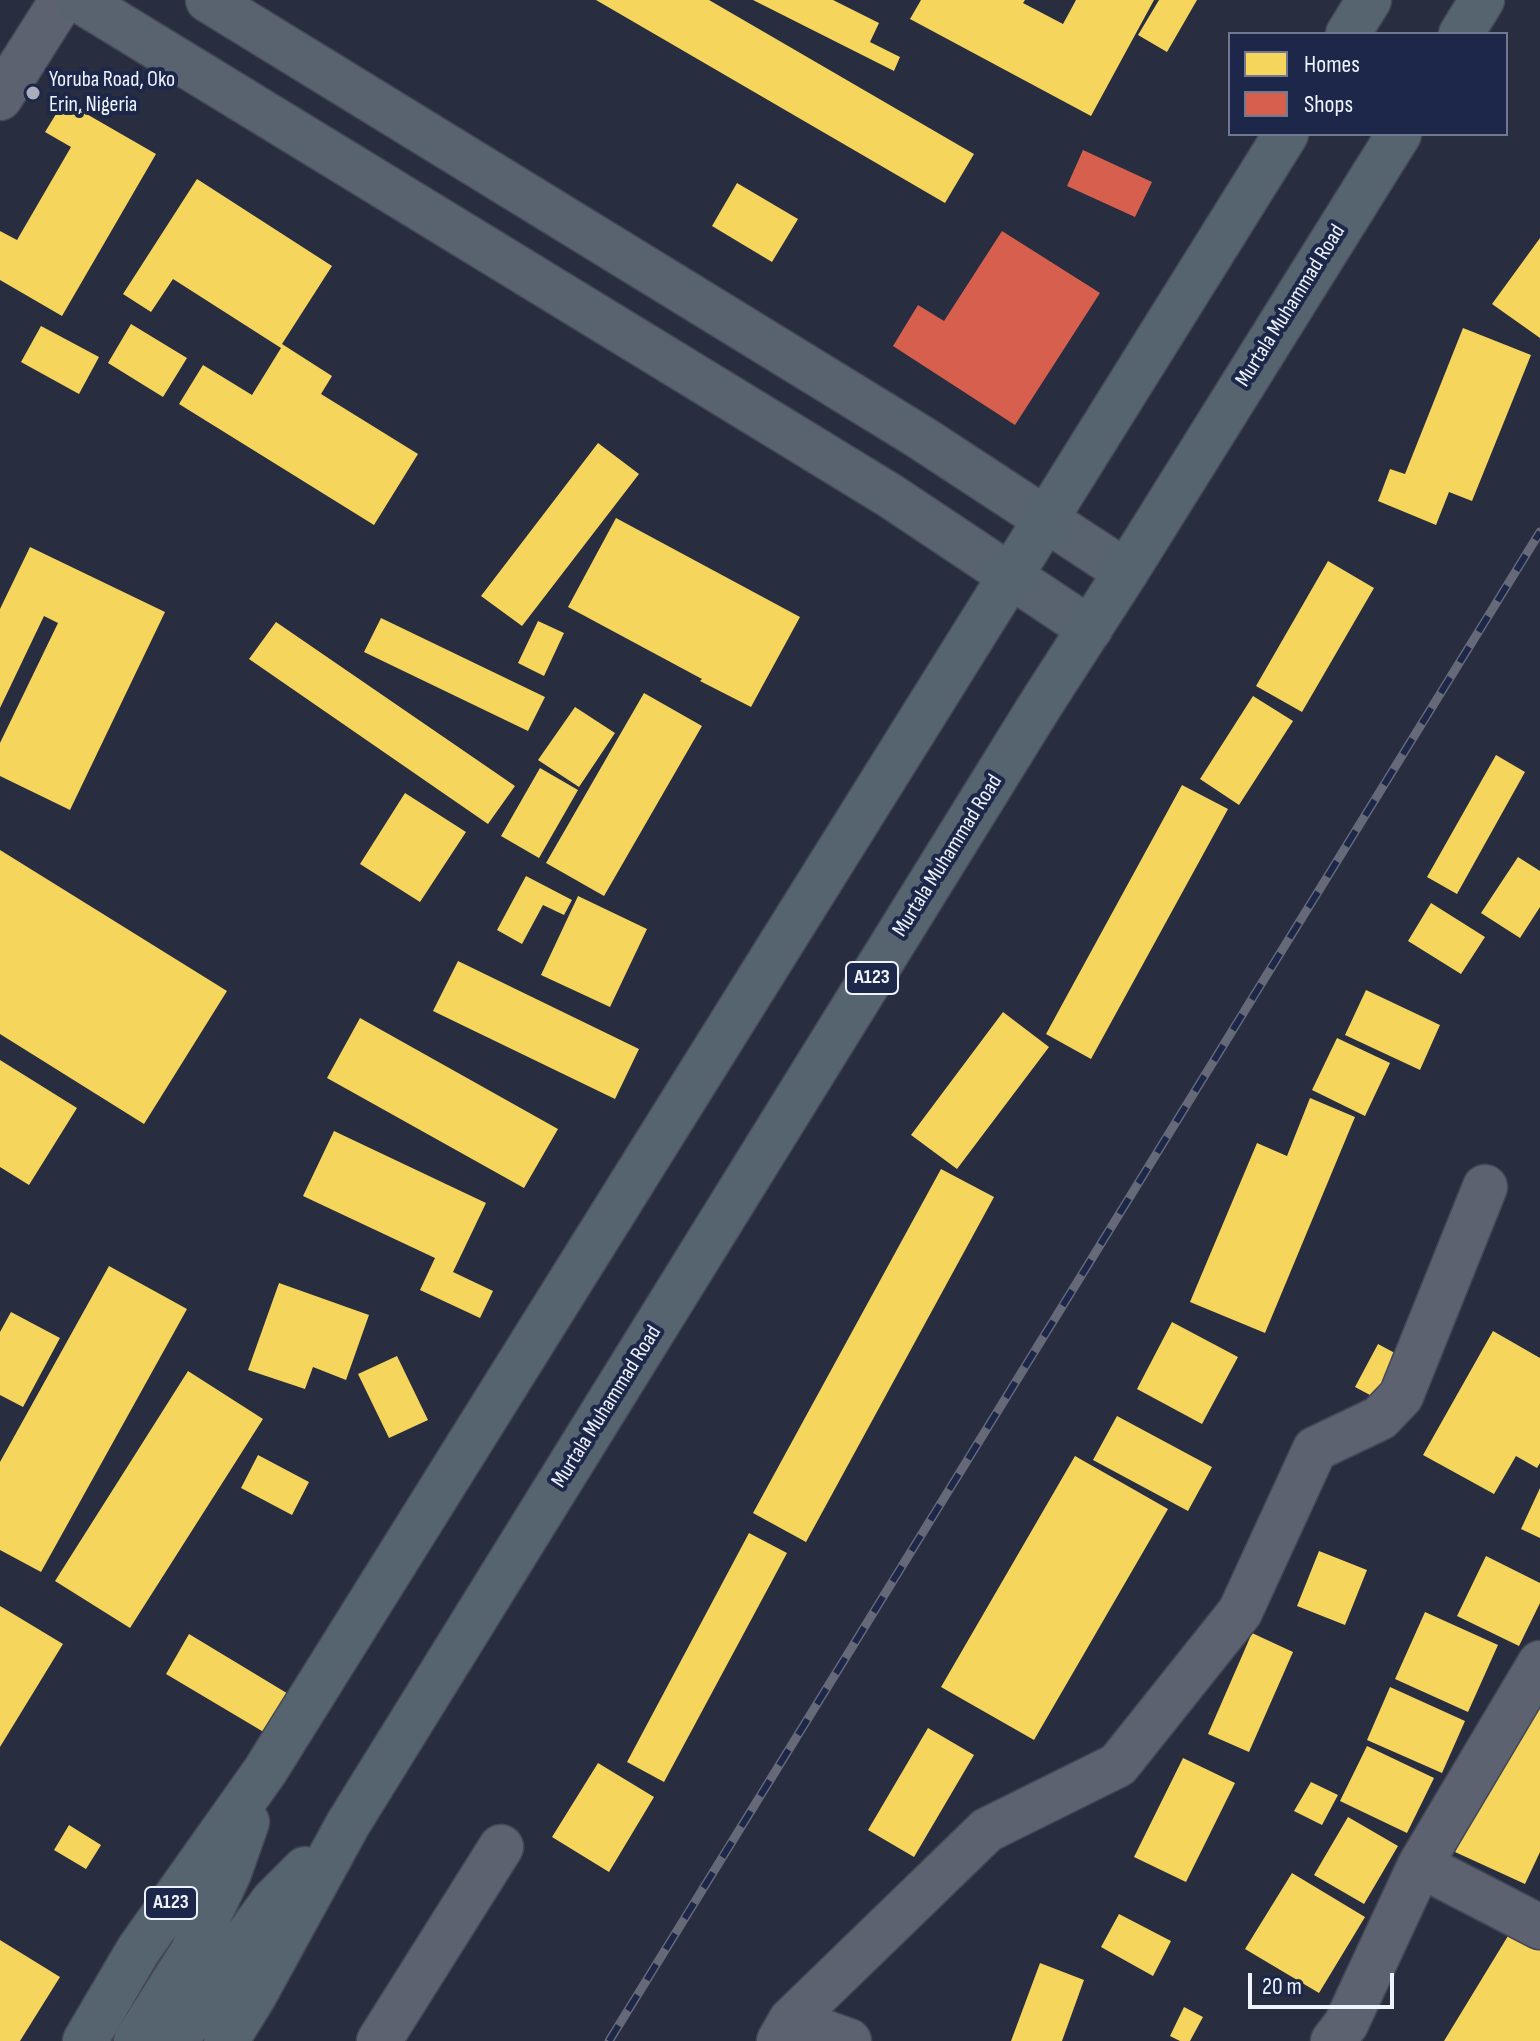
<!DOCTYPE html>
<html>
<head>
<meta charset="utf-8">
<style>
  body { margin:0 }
  #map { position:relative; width:1540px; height:2041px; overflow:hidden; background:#282d40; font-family:"Sofia Sans Condensed",sans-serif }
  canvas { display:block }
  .legend { position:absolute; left:1228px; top:32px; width:280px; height:104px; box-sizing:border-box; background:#1d274a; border:2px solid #717991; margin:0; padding:10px 14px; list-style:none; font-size:24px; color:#eff3fc }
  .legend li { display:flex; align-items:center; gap:16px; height:40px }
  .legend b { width:40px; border:2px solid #717991 }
  .scale { position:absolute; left:1248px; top:1973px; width:146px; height:36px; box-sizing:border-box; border:4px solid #eff3fc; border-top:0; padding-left:10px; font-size:24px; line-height:28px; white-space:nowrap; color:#eff3fc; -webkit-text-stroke:6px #1d274a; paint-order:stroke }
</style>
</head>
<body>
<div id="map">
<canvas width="1540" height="2041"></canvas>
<ul class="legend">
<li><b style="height:22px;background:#f6d55c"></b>Homes</li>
<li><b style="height:22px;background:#d6604d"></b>Shops</li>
</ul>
<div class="scale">20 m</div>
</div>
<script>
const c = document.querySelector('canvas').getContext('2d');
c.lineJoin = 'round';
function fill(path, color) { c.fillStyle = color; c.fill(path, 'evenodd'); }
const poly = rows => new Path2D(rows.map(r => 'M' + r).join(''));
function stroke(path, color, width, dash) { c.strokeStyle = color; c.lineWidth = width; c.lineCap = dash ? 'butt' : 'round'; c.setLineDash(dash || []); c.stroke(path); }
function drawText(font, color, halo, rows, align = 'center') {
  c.font = font + ' "Sofia Sans Condensed",sans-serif'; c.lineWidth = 8; c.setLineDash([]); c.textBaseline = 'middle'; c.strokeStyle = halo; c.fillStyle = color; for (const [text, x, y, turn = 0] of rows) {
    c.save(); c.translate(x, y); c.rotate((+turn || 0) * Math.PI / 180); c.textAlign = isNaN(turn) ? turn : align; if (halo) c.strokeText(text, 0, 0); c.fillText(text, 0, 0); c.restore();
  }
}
fill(poly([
  [596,0,709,0,974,154,945,203],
  [753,0,833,0,879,23,870,42,900,57,894,71],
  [921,0,1025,0,1023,3,1063,24,1076,0,1154,0,1091,116,910,19],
  [1159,0,1197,0,1167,52,1138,35],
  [64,101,156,154,62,316,0,280,0,231,17,240,71,147,45,132],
  [197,179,332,266,282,344,332,376,321,394,418,454,374,525,179,404,203,365,252,395,281,348,173,279,151,312,123,294],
  [737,183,798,219,772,262,712,226],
  [1540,238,1540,338,1492,304],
  [131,324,187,358,163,397,108,363],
  [41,326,99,357,79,394,21,362],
  [1463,328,1531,355,1472,501,1449,492,1436,525,1378,501,1390,469,1405,474],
  [598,443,639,474,522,626,481,596],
  [616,518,800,617,751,707,700,681,702,679,568,607],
  [30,547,165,612,70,810,0,776,0,743,58,623,44,616,0,708,0,609],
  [1328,561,1374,588,1302,712,1256,686],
  [381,618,545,697,528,731,364,652],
  [538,621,564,633,544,676,518,663],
  [276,622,515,786,488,824,249,659],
  [644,693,702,726,604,896,546,863],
  [1253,696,1293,721,1239,805,1200,779],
  [575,707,615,733,579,787,538,760],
  [1496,755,1525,772,1457,894,1427,877],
  [540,768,578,790,539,858,501,836],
  [1182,785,1228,809,1091,1059,1046,1034],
  [405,793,466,832,420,902,360,864],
  [0,850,227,991,144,1124,0,1034],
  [1518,857,1540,871,1540,907,1520,938,1481,913],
  [526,876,572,900,564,915,543,905,522,944,497,930],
  [578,896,647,929,610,1007,541,975],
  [1431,903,1485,937,1461,974,1408,941],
  [458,961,639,1049,615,1099,433,1011],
  [1366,990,1440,1025,1420,1070,1345,1035],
  [1003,1012,1049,1047,957,1169,911,1135],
  [360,1018,558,1129,524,1188,327,1078],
  [1337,1038,1390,1063,1365,1116,1312,1090],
  [0,1060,77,1108,29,1185,0,1167],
  [1310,1098,1355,1117,1265,1333,1190,1302,1257,1143,1287,1156],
  [334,1131,486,1203,453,1272,493,1291,480,1318,420,1290,435,1258,303,1196],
  [941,1169,994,1197,806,1542,753,1513],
  [109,1266,187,1309,41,1572,0,1550,0,1462],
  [279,1283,369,1315,346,1380,313,1367,305,1389,248,1370],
  [11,1312,60,1338,23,1407,0,1395,0,1332],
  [1172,1322,1238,1357,1202,1424,1137,1389],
  [1493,1331,1540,1358,1540,1463,1537,1468,1516,1456,1494,1494,1423,1455],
  [1378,1344,1406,1359,1383,1402,1355,1387],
  [397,1356,428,1420,389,1438,358,1374],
  [188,1371,263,1419,130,1628,55,1581],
  [1117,1416,1212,1467,1188,1511,1093,1460],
  [258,1455,309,1482,292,1515,241,1488],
  [1075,1456,1168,1509,1034,1740,941,1687],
  [1540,1488,1540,1538,1521,1529],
  [749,1533,787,1553,664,1782,627,1762],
  [1319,1551,1367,1570,1345,1625,1297,1606],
  [1486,1556,1540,1583,1540,1603,1519,1646,1457,1616],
  [0,1606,63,1644,0,1747],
  [1425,1612,1498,1645,1468,1712,1395,1679],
  [1252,1633,1293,1652,1249,1752,1208,1734],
  [189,1634,290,1695,267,1734,166,1674],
  [1390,1687,1465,1721,1442,1773,1367,1740],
  [1524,1701,1540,1708,1540,1852,1525,1884,1455,1852],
  [928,1728,974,1755,914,1857,868,1830],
  [1367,1746,1434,1778,1407,1833,1340,1801],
  [1183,1758,1235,1783,1186,1882,1134,1857],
  [598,1763,654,1797,609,1872,552,1837],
  [1311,1782,1338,1795,1322,1825,1294,1811],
  [1348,1817,1398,1846,1364,1904,1314,1875],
  [69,1825,101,1845,86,1869,54,1850],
  [1292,1873,1365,1917,1319,1993,1245,1949],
  [1119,1914,1171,1941,1153,1976,1101,1947],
  [1511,1931,1540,1949,1540,2041,1444,2041],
  [0,1940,60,1977,20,2041,0,2041],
  [1040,1963,1084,1980,1062,2041,1011,2041],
  [1184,2007,1203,2017,1190,2041,1180,2041,1170,2036]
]), '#f6d55c');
fill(poly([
  [1083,150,1152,182,1135,217,1067,186],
  [1002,231,1100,293,1015,425,893,346,918,305,944,321]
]), '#d6604d');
const minor = poly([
  [0,98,62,0],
  [1420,1865,1540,1927],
  [791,2020,987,1830,1118,1765,1240,1612,1315,1449,1380,1418,1401,1396,1485,1187],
  [379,2041,501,1847],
  [779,2041,791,2020,849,2041],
  [1333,2041,1346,2024,1420,1865,1540,1663]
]);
const major = poly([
  [79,0,889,495,1090,629],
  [208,0,920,437,1126,572]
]);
const highway = poly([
  [1348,34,1369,0],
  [1461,34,1482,0],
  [85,2041,139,1949,265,1771,1286,134],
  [136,2041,191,1954,229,1873,247,1822],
  [176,2041,219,1975,273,1901,305,1869],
  [226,2041,254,1996,348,1824,1041,704,1126,572,1399,134]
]);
stroke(minor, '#444755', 47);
stroke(major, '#444755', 47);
stroke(highway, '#444755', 47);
stroke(minor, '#5d6270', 44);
stroke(major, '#596370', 44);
stroke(highway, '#566470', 44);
const rail = poly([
  [609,2041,1540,532]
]);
stroke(rail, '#666977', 9);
stroke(rail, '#1d274a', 6, [18]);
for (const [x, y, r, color] of [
  [33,93,8,"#a9aeba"]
]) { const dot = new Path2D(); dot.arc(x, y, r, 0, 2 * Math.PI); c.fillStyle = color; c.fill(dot); stroke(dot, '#1d274a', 3); }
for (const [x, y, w] of [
  [872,978,52],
  [171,1903,52]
]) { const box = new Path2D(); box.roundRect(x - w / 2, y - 16, w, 32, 6); c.fillStyle = '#1d274a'; c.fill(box); stroke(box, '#eff3fc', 2); }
drawText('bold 20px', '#eff3fc', null, [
  ["A123",872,978],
  ["A123",171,1903]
]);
drawText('22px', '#eff3fc', '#1d274a', [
  ["Yoruba Road, Oko",49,80],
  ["Erin, Nigeria",49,105]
], 'left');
drawText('22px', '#eff3fc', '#1d274a', [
  ["Murtala Muhammad Road",1291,306,-58],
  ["Murtala Muhammad Road",948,856,-58],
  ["Murtala Muhammad Road",607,1407,-58]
]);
</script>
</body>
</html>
